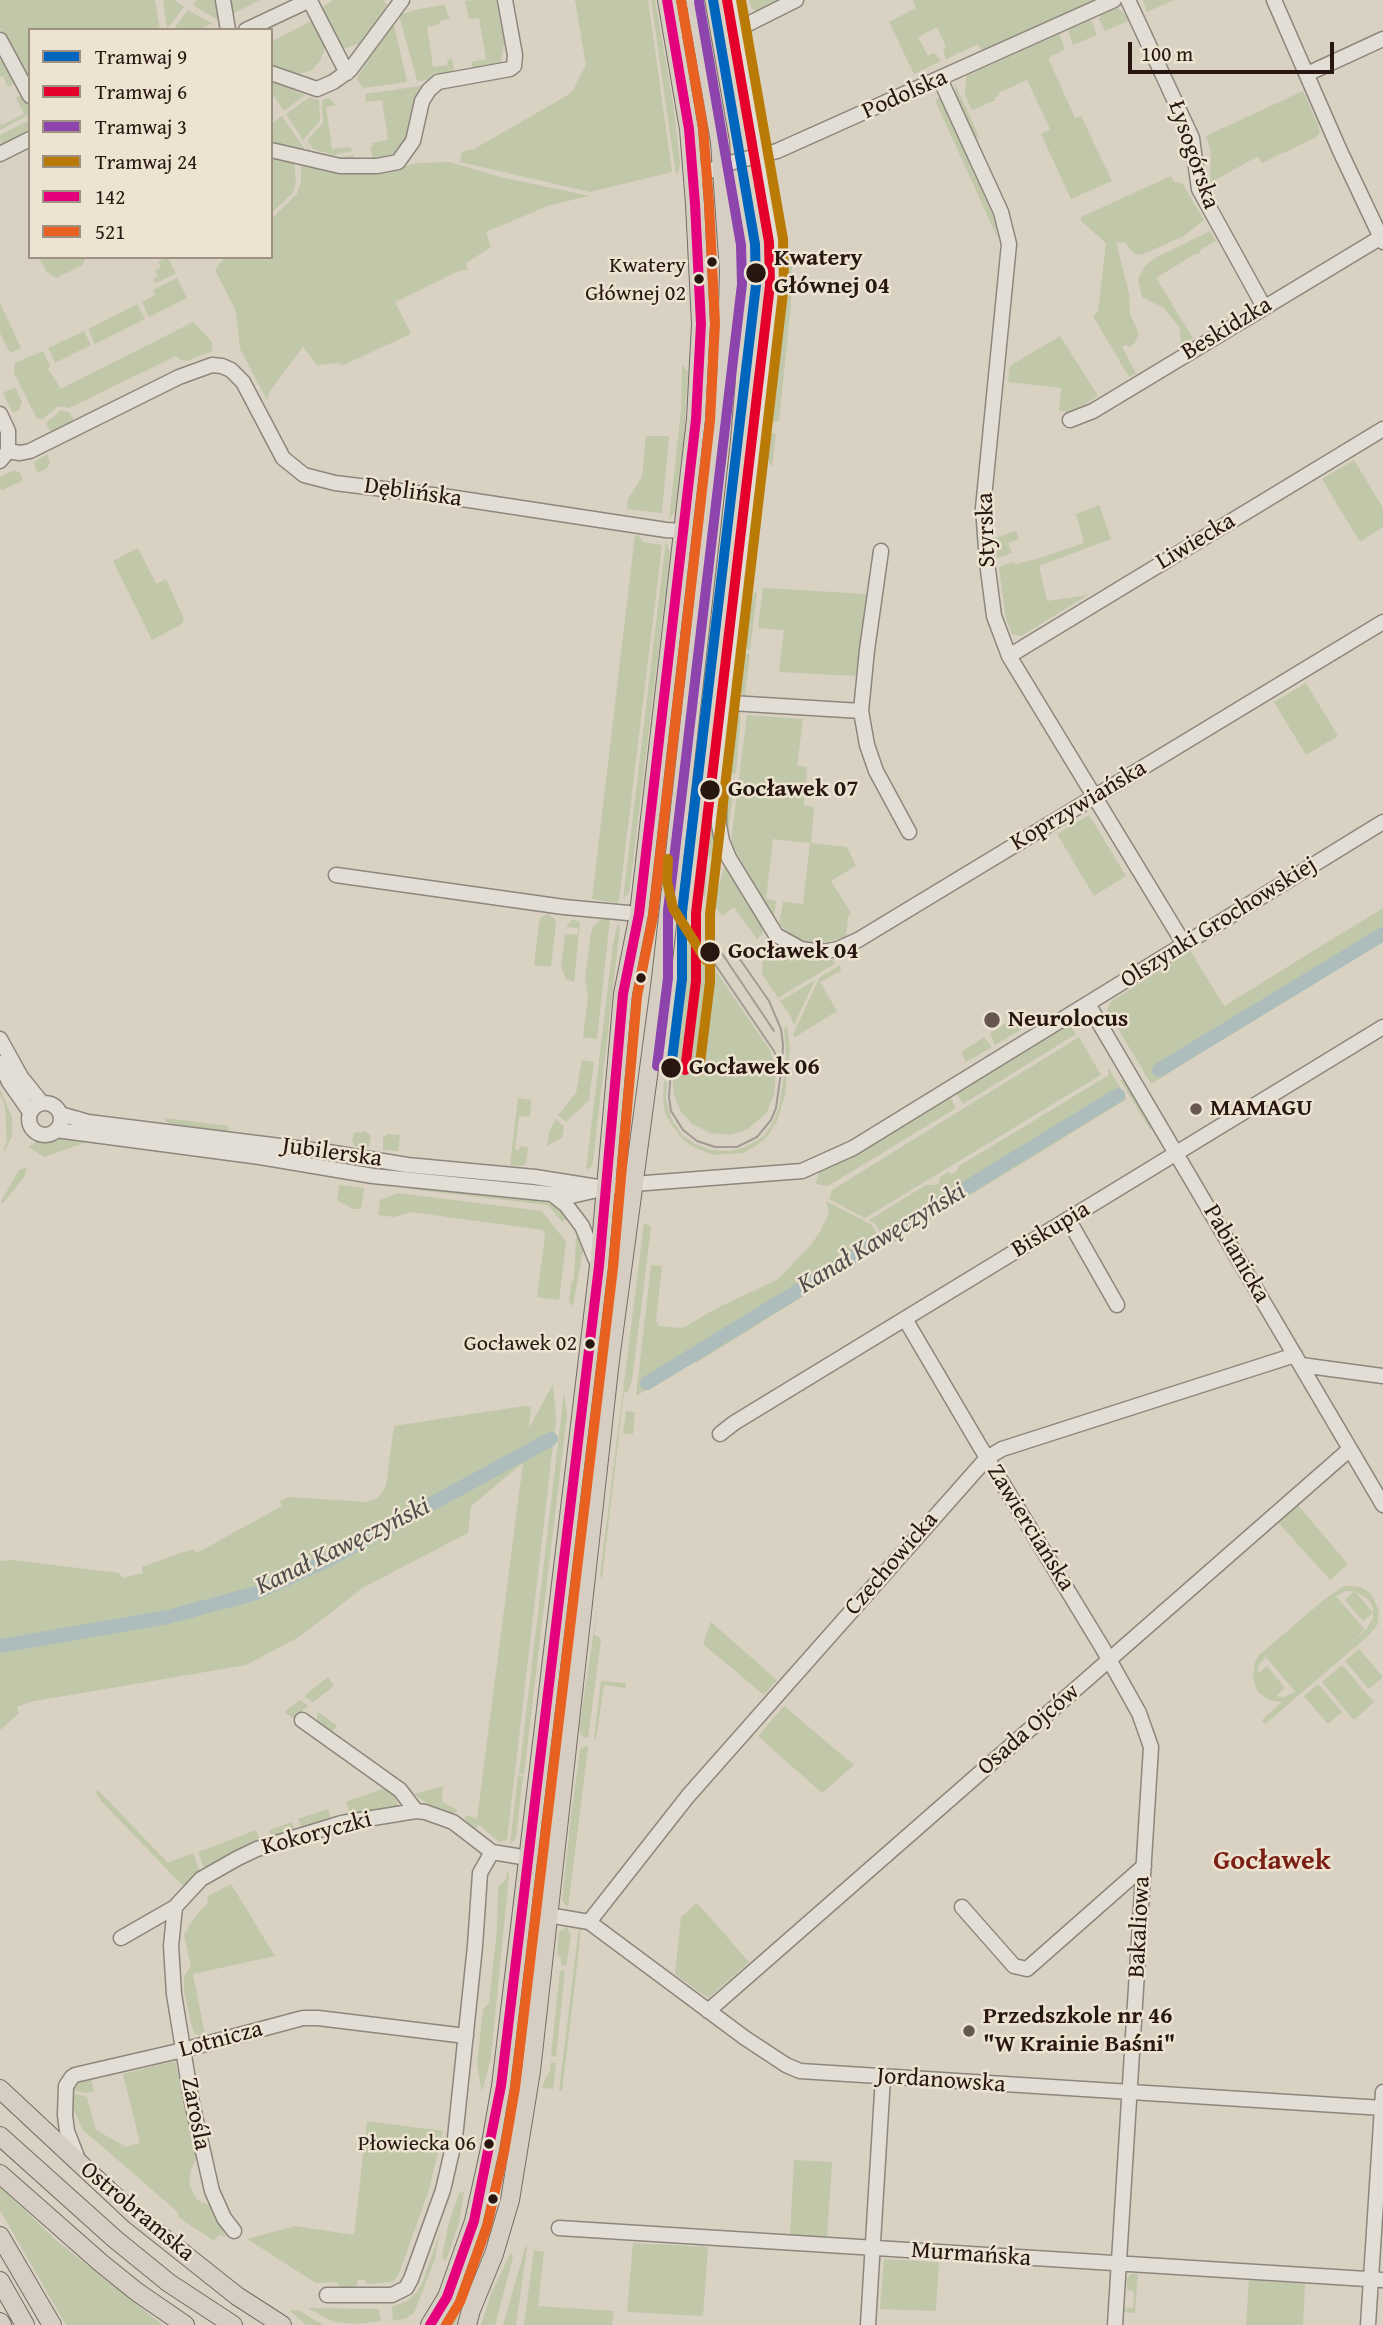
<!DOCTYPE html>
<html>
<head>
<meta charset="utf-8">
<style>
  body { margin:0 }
  #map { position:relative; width:1383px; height:2325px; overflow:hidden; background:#d9d1c2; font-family:"Gentium Book Plus",serif }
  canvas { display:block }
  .legend { position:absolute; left:28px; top:28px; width:245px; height:231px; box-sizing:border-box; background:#ede3d1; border:2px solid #9e9184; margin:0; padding:9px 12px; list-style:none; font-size:21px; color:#281710 }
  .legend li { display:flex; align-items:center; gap:14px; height:35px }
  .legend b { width:35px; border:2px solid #9e9184 }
  .scale { position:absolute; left:1128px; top:42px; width:206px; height:32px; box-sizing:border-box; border:4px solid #281710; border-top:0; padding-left:9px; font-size:21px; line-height:24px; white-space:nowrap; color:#281710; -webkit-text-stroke:5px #ede3d1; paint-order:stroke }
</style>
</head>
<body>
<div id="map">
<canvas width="1383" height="2325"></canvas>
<ul class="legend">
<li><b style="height:9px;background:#0065bd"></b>Tramwaj 9</li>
<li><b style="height:9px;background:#e4002b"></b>Tramwaj 6</li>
<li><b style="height:9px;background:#8e44ad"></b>Tramwaj 3</li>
<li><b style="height:9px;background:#b97b05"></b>Tramwaj 24</li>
<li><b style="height:9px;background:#e5007d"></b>142</li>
<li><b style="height:9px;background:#e86121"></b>521</li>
</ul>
<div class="scale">100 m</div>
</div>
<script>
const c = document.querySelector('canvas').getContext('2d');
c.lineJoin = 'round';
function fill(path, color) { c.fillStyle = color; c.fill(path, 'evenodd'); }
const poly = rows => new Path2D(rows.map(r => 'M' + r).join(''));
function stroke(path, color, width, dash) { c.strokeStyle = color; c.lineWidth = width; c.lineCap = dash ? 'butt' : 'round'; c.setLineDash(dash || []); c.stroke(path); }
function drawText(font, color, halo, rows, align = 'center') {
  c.font = font + ' "Gentium Book Plus",serif'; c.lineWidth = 5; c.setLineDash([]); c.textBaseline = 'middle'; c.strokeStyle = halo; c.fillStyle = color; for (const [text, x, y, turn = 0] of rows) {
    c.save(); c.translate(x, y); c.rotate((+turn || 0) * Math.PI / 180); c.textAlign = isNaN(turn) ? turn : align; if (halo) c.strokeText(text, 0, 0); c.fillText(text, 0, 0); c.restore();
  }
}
fill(poly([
  [0,0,155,0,160,30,30,30,30,83,0,28],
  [163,0,174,0,184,7,167,29],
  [197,0,218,0,222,19,218,20,193,5],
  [227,0,260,0,230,15],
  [333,0,384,0,387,5,360,43,347,48,339,46,318,10],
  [473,0,496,0,504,42,500,69,475,73,471,62,486,59,479,18,469,19,465,1],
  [575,0,648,0,672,172,590,192,460,162,462,152,474,149,568,95,573,90,586,65],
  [651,0,655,0,673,103,680,162,679,171,676,175],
  [749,0,779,0,756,11,751,8],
  [913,0,1097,0,983,53,978,44,946,59,943,49,946,47,937,27,918,37,928,56,934,53,941,61,914,74,889,22,916,8],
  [1143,0,1174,0,1147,12],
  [444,5,450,19,440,21,440,24,427,27,433,67,448,65,447,60,452,59,455,76,420,81,417,80,399,15,419,9],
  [1118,8,1124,13,1128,21,1105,31,1099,19,1100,15],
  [188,10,211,23,212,23,199,30,173,30],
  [313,20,325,40,324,51,320,61,312,70,297,75,271,67,271,42],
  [393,20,407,82,363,88,357,80,358,76],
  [1089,20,1092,22,1097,35,1073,45,1068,30],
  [1059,34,1065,49,1048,58,1075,118,1081,116,1112,181,1071,199,1041,134,1050,129,1027,80,998,93,999,96,994,98,995,100,972,110,965,95,966,76],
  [3,59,16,83,8,87,3,76,0,77,0,61],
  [271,80,305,95,284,111,271,92],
  [955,84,980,139,973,136,955,96],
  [427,85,412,129,395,158,374,162,370,147,373,147,372,143,388,140,382,100,366,102,365,94],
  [1303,91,1318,125,1320,132,1317,137,1262,163,1258,156,1210,183,1211,152,1206,136],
  [23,94,30,101,30,114,0,130,0,123,2,125,24,114,16,98],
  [310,97,319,100,320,121,303,140,312,152,334,158,354,155,354,160,313,156,286,114],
  [328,98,336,105,326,107,332,149,350,147,353,151,334,155,313,149,307,140,323,123,322,100],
  [938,98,942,101,993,216,998,239,935,100],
  [282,116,308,154,271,145,271,124],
  [30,120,30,132,1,147,0,135],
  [271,153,294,160,296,184,292,194,271,213],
  [301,160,383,171,418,163,450,162,500,177,590,196,550,205,486,232,491,247,466,263,468,270,461,270,395,302,411,334,341,366,339,363,317,365,303,347,270,391,267,400,240,349,236,311,215,270,225,257,271,257,271,219,297,194,301,181],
  [1171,176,1174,182,1182,183,1204,220,1184,236,1141,255,1135,254,1125,243,1116,242,1129,293,1130,314,1139,334,1135,343,1130,347,1126,345,1122,347,1136,373,1129,377,1093,316,1098,312,1106,243,1081,221,1081,217],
  [765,205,770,233,773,288,715,774,709,772,768,298,767,247,761,206],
  [1210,231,1216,241,1200,250,1200,253,1195,254,1156,278,1193,338,1181,345,1180,328,1164,308,1142,297,1138,279,1145,266,1153,259],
  [792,253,791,305,779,421,772,422,785,304,787,255],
  [39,257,86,257,83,265,56,278,46,271],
  [167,257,176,273,156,283,153,279,158,276,155,271,161,267,158,262],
  [177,278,187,298,149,317,142,302,155,295,153,290],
  [0,303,21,348,10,353,0,333],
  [137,304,145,319,95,344,88,329],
  [193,322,212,342,212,351,187,361,179,359,176,356,69,408,58,406,42,420,36,417,14,373,15,363,43,351,50,366,48,369,61,389],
  [84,331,91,345,55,363,48,348],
  [1060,336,1098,396,1066,416,1065,411,1059,411,1061,388,1008,382,1010,366],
  [682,365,688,372,684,437,675,511,669,520,681,410],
  [15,387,22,402,19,410,13,413,3,393],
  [61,410,70,413,74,420,51,433,46,423],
  [770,433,776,434,772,466,770,465,767,453],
  [646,436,669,436,662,513,627,509,628,499,642,477],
  [47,454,50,462,47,468,38,473,34,465,34,462],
  [1354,460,1383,508,1383,527,1360,542,1322,479],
  [14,470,20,473,23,480,3,490,0,489,0,477],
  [1099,505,1111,539,1039,566,1047,601,1088,595,1021,636,1012,634,1006,620,999,567,1013,562,1016,564,1037,559,1084,543,1076,514],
  [1016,531,1019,539,1008,543,1012,553,997,558,995,538],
  [635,535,639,536,643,542,662,545,619,901,616,903,592,899],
  [666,540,670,554,663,614,630,886,629,893,623,899],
  [138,548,156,584,166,579,184,619,182,624,152,640,113,561],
  [763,588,868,594,856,676,779,672,784,630,758,628],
  [755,592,757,593,750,650,744,649,749,606],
  [744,654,750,654,745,695,743,697,739,687],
  [1306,683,1338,736,1306,755,1274,702],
  [741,711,736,773,728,775,735,721],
  [747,715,803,719,797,766,807,767,804,805,814,807,811,843,847,847,856,866,831,881,851,913,848,917,846,937,822,943,804,941,795,938,779,924,783,902,803,904,810,843,773,839,766,899,776,901,774,918,735,850,731,840],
  [727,783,734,785,728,837,725,811],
  [1089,815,1126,876,1094,896,1057,834],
  [711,823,712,824,721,858,706,856,708,831],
  [700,861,704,861,707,869,705,900,699,881],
  [725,865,763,928,762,934,757,939,734,907,722,916,713,904],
  [1383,908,1383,941,1151,1084,1107,1010,1111,1002,1190,950,1224,1006],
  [548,914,555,919,556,924,551,967,534,965,539,923,541,917],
  [603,918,610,918,597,1039,583,1037,588,997,585,978,591,933,593,926],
  [573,919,580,923,574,982,566,979,561,967,565,934,578,935,578,928,566,927],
  [618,923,620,928,593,1161,592,1166,586,1170,613,944],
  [694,934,706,957,770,1050,776,1068,774,1095,767,1112,748,1129,731,1135,711,1133,692,1124,680,1110,674,1095,673,1081,686,977,686,948],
  [775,951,777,953,784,951,796,958,813,961,832,960,836,963,778,998,762,974,763,960],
  [840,965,841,971,820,982,837,1011,795,1037,793,1034,820,977],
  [815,980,794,1025,791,1017,780,1001],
  [1013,1019,1017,1020,1022,1029,995,1045,990,1033],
  [1069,1024,1076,1034,963,1104,956,1093],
  [787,1027,790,1048,785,1095,777,1121,767,1137,757,1145,743,1153,713,1155,690,1145,681,1137,671,1124,665,1113,663,1096,664,1081,667,1082,666,1099,672,1120,683,1136,695,1144,711,1150,729,1151,746,1147,764,1136,773,1122,779,1108,786,1060,784,1028],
  [984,1037,992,1047,966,1062,961,1052],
  [1079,1037,1101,1075,865,1218,829,1199,832,1190],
  [582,1060,594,1062,589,1100,566,1122,558,1115,576,1093],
  [1109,1069,1127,1099,889,1245,874,1223,869,1220,926,1185,935,1185,939,1183,940,1177,948,1172,951,1174,957,1171,959,1166,1109,1075,1107,1070],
  [1120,1080,1125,1080,1154,1129,1150,1129],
  [0,1089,12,1117,12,1136,4,1152,4,1148,7,1142,5,1105,0,1095],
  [950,1097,956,1108,828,1186,816,1184,818,1174,822,1170,851,1157],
  [518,1098,531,1100,530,1117,519,1116,515,1150,519,1150,520,1146,528,1147,526,1163,523,1166,510,1165],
  [165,1118,229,1126,228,1132,171,1124,165,1121],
  [556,1119,564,1127,562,1138,547,1146,549,1132],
  [365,1131,371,1136,369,1147,354,1146,352,1140,354,1133],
  [387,1134,400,1135,398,1151,383,1150,383,1138],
  [58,1138,87,1142,44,1157,29,1147,35,1142],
  [27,1167,24,1177,3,1203,1,1201,3,1198,19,1170],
  [339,1185,364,1188,361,1209,353,1209,337,1200],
  [409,1185,546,1202,560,1208,569,1216,562,1222,548,1205,410,1189],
  [398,1193,542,1211,566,1242,559,1300,537,1297,545,1235,543,1230,411,1212,394,1217,378,1215,380,1200],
  [826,1201,872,1225,884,1246,696,1363,694,1360,636,1396,651,1265,662,1266,656,1321,659,1326,680,1328,686,1326,719,1307,777,1280,810,1246,820,1232,829,1213],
  [644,1223,651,1226,650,1236,632,1381,627,1393,624,1392,602,1579,600,1575],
  [579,1234,583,1250,573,1306,569,1302,571,1283,574,1279,576,1238],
  [553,1384,556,1419,507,1840,499,1842,479,1825,474,1830,464,1823,466,1815,477,1819,523,1463,471,1506,468,1533,364,1587,299,1637,246,1665,29,1702,17,1707,19,1713,0,1730,0,1561,12,1560,119,1573,123,1578,143,1573,142,1567,178,1554,193,1549,197,1553,282,1506,280,1501,289,1497,368,1502,378,1498,386,1486,394,1426,524,1406,531,1407,529,1428],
  [564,1393,567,1415,524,1774,519,1773],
  [626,1411,635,1412,633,1434,623,1433],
  [1297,1504,1348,1564,1330,1580,1277,1521],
  [1344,1586,1361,1587,1371,1594,1379,1611,1377,1625,1369,1635,1265,1724,1262,1720,1282,1702,1269,1700,1258,1692,1253,1680,1255,1662,1259,1655,1325,1599],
  [1346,1591,1354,1591,1345,1600,1363,1621,1373,1613,1355,1591,1368,1599,1373,1608,1373,1618,1365,1631,1332,1660,1365,1630,1336,1596],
  [1266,1657,1295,1691,1295,1692,1284,1697,1276,1696,1285,1688,1267,1666,1257,1674,1259,1664],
  [599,1596,594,1635,599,1637,601,1640,588,1738,583,1737,579,1730],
  [711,1622,777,1680,764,1695,703,1644],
  [1359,1649,1383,1677,1369,1689,1345,1661],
  [1342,1665,1374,1702,1354,1720,1322,1682],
  [328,1677,334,1686,313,1702,304,1696],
  [601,1681,626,1683,626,1688,604,1685,596,1739,594,1738],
  [1318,1684,1342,1712,1328,1724,1304,1696],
  [300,1700,308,1706,293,1718,284,1712],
  [784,1706,854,1765,822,1793,758,1736],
  [318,1712,337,1726,331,1733,316,1723],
  [586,1746,588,1747,568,1908,562,1900,571,1816,580,1749],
  [518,1775,523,1776,516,1838,510,1844],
  [443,1786,442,1802,458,1810,453,1814,432,1807,414,1794],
  [385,1788,395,1796,398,1806,393,1809,350,1814,346,1802],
  [98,1790,168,1863,193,1853,200,1873,185,1888,101,1801,96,1793],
  [328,1809,332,1820,302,1829,298,1819],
  [292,1822,295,1831,272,1838,269,1830],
  [256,1830,261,1842,205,1870,198,1852],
  [542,1834,545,1836,524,2030,510,2143,486,2240,459,2308,456,2325,447,2325,481,2235,499,2169,508,2121],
  [507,1870,509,1875,491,2057,482,2092,477,2065,483,2009,489,2003,497,1929,498,1888,506,1879],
  [231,1884,275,1956,193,1974,205,2035,199,2035,195,2034,192,2027,184,1991,184,1976,191,1966,184,1934,200,1910,207,1905,208,1896],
  [697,1903,749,1962,708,1998,675,1974,681,1917],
  [579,1926,581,1926,577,1967,562,2091,559,2091],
  [567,1927,571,1936,566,1966,561,1964,561,1959,557,1953,559,1932],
  [562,1970,565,1971,556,2057,551,2056,560,1971],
  [175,2061,197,2157,191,2169,189,2184,197,2200,212,2206,226,2237,219,2235,214,2241,184,2221,178,2216,179,2213,83,2130,75,2113,71,2112,72,2093,87,2097,96,2130,126,2147,140,2143,123,2074],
  [551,2062,556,2063,553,2089,544,2088,542,2086,550,2071],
  [91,2078,94,2091,86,2093,72,2090,77,2083],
  [367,2121,443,2131,429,2190,398,2276,392,2282,366,2284,366,2280,358,2280,356,2289,340,2288,337,2282,316,2283,247,2239,295,2226,354,2235],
  [794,2160,832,2162,827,2238,790,2235],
  [0,2187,57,2241,163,2325,66,2325,0,2210],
  [464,2192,459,2223,446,2261,442,2258,448,2226,459,2193],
  [440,2232,435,2259,414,2313,407,2318,393,2321,392,2307,407,2301,417,2292,422,2284],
  [633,2243,708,2247,703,2316,627,2312],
  [526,2245,527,2248,516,2325,503,2325],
  [534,2250,544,2252,538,2306,614,2311,612,2325,524,2325],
  [511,2252,513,2258,495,2325,481,2325,491,2294],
  [884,2259,939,2262,936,2311,880,2309],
  [1131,2274,1138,2274,1135,2313,1125,2312,1122,2309,1133,2308,1134,2291,1127,2290,1127,2278],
  [1249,2280,1305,2284,1303,2325,1246,2325],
  [311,2308,379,2309,381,2321,357,2324,337,2322,328,2319,309,2309],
  [289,2310,299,2310,323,2325,306,2325]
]), '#c1c7a9');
stroke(poly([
  [1159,1070,1383,934],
  [647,1383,1118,1095],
  [0,1646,168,1617,256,1593,326,1561,551,1439]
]), '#adbdbc', 14);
const minor = poly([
  [223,0,228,30],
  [734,0,775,228,780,281,719,803,719,825,722,841,729,858,776,935,801,949,822,952,838,949,858,940,1383,622],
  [1128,0,1192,138,1199,189,1264,307],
  [1274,0,1340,151,1383,242],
  [310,1,347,73],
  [740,28,796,0],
  [246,30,310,0],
  [0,40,30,96],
  [271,73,317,89,333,82,350,70,402,0],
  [1307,74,1383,39],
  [940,79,1001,212,1009,244,983,508,987,562,994,616,1009,656,1184,944],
  [271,150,340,166,377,166,398,162,413,141,422,101,429,90,438,82,510,69,514,66,515,55,505,0],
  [0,154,30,139],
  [693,179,722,165,777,151,1114,0],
  [0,414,8,431,8,451,0,461],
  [1070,420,1093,411,1383,236],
  [8,451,20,453,30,451,179,377,212,365,222,366,231,370,243,382,283,458,304,475,335,483,449,497,666,530,684,531],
  [881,551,867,650,861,711,867,745,876,771,909,832],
  [1009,656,1383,429],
  [731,703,861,711],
  [336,875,564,907,639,914],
  [1088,1004,1383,1505],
  [0,1039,21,1077,42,1103],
  [0,1063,9,1082,30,1112],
  '29 1119a16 16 0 1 1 32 0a16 16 0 1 1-32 0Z',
  [60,1114,88,1122,328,1152,407,1165,535,1177,604,1188],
  [56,1130,260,1157,373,1176,571,1196,606,1188,633,1184,802,1171,853,1148,1383,822],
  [553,1195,566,1205,582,1226,598,1265],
  [1068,1219,1117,1305],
  [905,1319,978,1443,1102,1647,1139,1713,1151,1747,1115,2325],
  [1301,1365,1383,1376],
  [720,1434,734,1423,1383,1027],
  [302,1720,400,1790,416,1811],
  [175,1907,171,1946,174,1994,191,2098,212,2191,224,2218,234,2231],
  [962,1907,1014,1966,1027,1969,1144,1866],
  [548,1915,589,1922,745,2038,786,2065,800,2071,1383,2108],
  [589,1922,688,1796,987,1458,1002,1449,1295,1355],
  [121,1938,175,1907,201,1879,238,1858,257,1849,342,1823,416,1811,425,1812,453,1822,492,1852,528,1858],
  [708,2011,1350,1449],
  [79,2162,67,2131,65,2115,66,2086,72,2077,75,2075,183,2050,303,2018,318,2018,466,2036],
  [559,2228,1383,2280],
  [327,2295,392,2295,406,2288,411,2279,443,2190,455,2138,475,1946,480,1873,492,1852],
  [868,2325,883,2077],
  [1368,2325,1383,2092]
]);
const major = poly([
  [0,2089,135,2215,237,2296,282,2325],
  [0,2136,116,2240,169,2283,233,2325],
  [0,2174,101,2263,137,2292,185,2325],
  [0,2236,52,2325],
  [0,2281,25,2325],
  [0,2322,2,2325],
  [430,2325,447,2297,474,2221,490,2149,501,2086,599,1266,623,994,639,914,696,419,701,324,695,204,689,129,667,0],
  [467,2325,471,2310,494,2254,510,2200,531,2071,610,1360,661,979,721,440,726,379,729,271,720,142,695,0]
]);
stroke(minor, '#8d867c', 17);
stroke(major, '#736c64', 20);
stroke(minor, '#e2ded6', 14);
stroke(major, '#d6cec2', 18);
stroke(poly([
  [721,952,774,1031],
  [712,960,774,1051,780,1068],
  [671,1068,669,1097,671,1111,683,1130,697,1141,715,1147,737,1147,757,1137,771,1120,776,1108,782,1065,783,1045,781,1029,769,1001,730,945]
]), '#a09b94', 2);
stroke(poly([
  [430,2325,447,2297,474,2221,501,2086,599,1266,623,994,639,914,696,419,701,324,695,204,689,129,667,0]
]), '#e5007d', 10);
stroke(poly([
  [446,2325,460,2302,487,2226,504,2152,515,2088,613,1268,637,996,653,916,710,421,715,323,709,203,703,127,681,0]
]), '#e86121', 10);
stroke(poly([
  [671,1068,682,979,682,912,756,285,755,244,713,0]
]), '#0065bd', 10);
stroke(poly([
  [685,1070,696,981,696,913,770,285,769,242,727,0]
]), '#e4002b', 10);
stroke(poly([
  [657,1066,668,978,668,910,742,284,741,245,699,2]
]), '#8e44ad', 10);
stroke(poly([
  [668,859,667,881,673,908,706,960],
  [699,1071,710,982,710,914,784,284,783,239,741,0]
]), '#b97b05', 10);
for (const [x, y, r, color] of [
  [712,262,6,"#281710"],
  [756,273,11,"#281710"],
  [699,279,6,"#281710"],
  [710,790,11,"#281710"],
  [710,952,11,"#281710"],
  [641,978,6,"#281710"],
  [992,1020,9,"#66584e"],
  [671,1068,11,"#281710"],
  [1196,1109,7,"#66584e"],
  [590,1344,6,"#281710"],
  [969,2031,7,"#66584e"],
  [489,2144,6,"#281710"],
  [493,2199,6,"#281710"]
]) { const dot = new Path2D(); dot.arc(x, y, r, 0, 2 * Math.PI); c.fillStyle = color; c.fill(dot); stroke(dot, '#ede3d1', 2.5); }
drawText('22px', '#281710', '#ede3d1', [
  ["Kwatery",686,266],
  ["Głównej 02",686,294],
  ["Gocławek 02",577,1344],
  ["Płowiecka 06",476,2144]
], 'right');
drawText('24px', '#281710', '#ede3d1', [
  ["Podolska",905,95,-24],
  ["Łysogórska",1193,155,71],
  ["Beskidzka",1227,329,-31],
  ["Dęblińska",413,493,8],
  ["Styrska",987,530,-92],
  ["Liwiecka",1196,542,-31],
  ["Koprzywiańska",1079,806,-31],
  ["Olszynki Grochowskiej",1219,923,-32],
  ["Jubilerska",332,1153,8],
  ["Biskupia",1051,1230,-31],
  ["Pabianicka",1236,1254,60],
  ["Zawierciańska",1030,1528,58],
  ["Czechowicka",892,1564,-49],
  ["Osada Ojców",1029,1730,-41],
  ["Kokoryczki",317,1834,-15],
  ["Bakaliowa",1140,1927,-87],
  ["Lotnicza",221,2040,-15],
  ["Jordanowska",941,2081,4],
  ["Zarośla",195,2114,79],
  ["Ostrobramska",137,2212,40],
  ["Murmańska",971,2255,4]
]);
drawText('bold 24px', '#281710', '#ede3d1', [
  ["Kwatery",774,259],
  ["Głównej 04",774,287],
  ["Gocławek 07",728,790],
  ["Gocławek 04",728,952],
  ["Gocławek 06",689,1068]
], 'left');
drawText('bold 24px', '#281710', '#ede3d1', [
  ["Neurolocus",1008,1020],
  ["MAMAGU",1210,1109],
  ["Przedszkole nr 46",983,2017],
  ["\"W Krainie Baśni\"",983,2045]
], 'left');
drawText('italic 26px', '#504e4c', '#ede3d1', [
  ["Kanał Kawęczyński",882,1239,-31],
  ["Kanał Kawęczyński",343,1547,-26]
]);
drawText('bold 28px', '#7a1f14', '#ede3d1', [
  ["Gocławek",1272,1862]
]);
</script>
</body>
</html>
